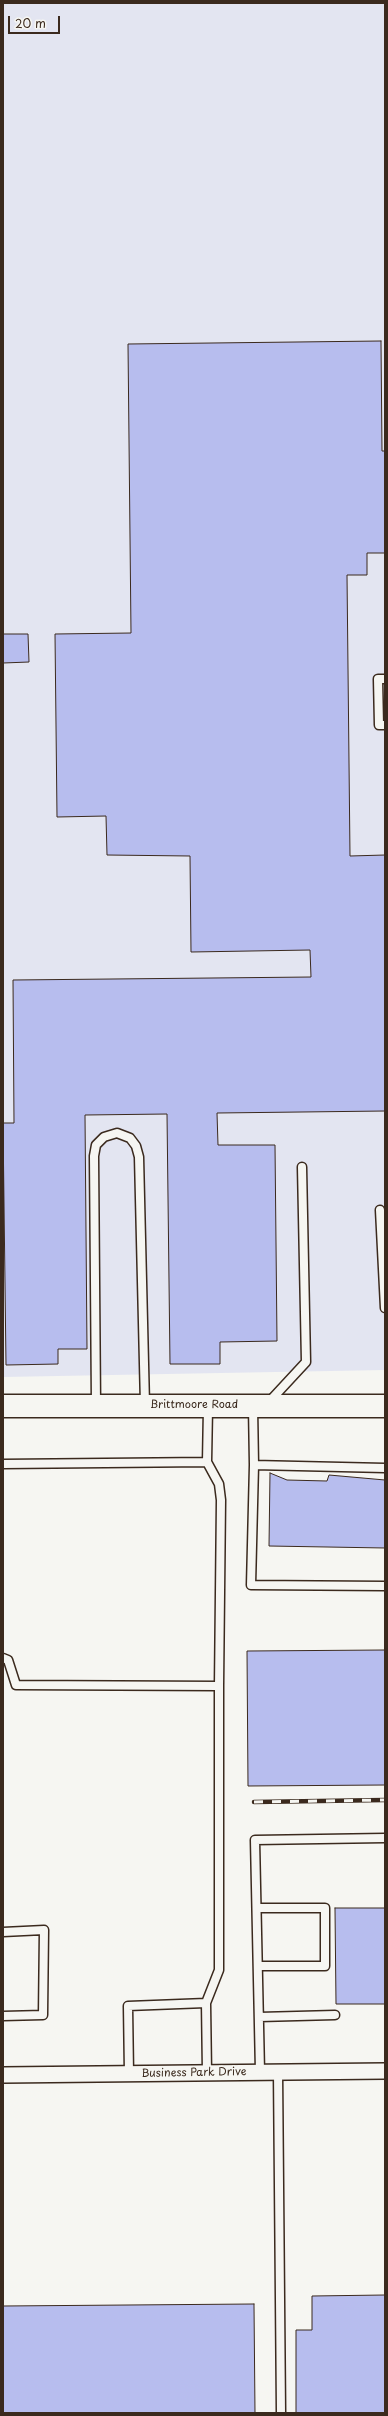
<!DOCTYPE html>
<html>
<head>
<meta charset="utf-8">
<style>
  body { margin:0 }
  #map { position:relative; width:388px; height:2416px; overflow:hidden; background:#f6f6f2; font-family:"Playpen Sans",sans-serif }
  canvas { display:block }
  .frame { position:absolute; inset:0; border:4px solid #3b2a1e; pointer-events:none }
  .scale { position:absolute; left:8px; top:16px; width:52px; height:18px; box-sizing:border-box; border:2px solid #3b2a1e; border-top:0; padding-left:5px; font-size:12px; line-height:14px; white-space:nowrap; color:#3b2a1e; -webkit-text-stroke:3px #f6f6f2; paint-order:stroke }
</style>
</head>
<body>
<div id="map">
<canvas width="388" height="2416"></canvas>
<div class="frame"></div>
<div class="scale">20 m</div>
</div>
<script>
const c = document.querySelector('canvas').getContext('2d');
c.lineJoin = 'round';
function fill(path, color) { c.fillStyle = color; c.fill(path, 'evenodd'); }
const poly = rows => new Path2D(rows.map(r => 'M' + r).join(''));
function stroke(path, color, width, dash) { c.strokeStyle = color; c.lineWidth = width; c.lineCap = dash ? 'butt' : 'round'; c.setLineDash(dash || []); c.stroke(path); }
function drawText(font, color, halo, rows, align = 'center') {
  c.font = font + ' "Playpen Sans",sans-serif'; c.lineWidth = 3; c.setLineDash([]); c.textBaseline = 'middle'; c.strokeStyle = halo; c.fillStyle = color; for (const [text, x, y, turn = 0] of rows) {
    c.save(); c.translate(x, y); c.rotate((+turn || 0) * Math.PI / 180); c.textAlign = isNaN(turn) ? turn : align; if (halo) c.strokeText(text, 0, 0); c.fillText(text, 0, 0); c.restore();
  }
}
fill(poly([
  [3,3,385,3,385,1370,3,1377]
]), '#e3e5f1');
const building = poly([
  [381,341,382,451,385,451,385,553,367,553,367,575,347,575,350,856,385,855,385,1111,217,1113,218,1145,275,1145,277,1341,220,1342,220,1364,170,1364,167,1114,85,1115,87,1349,58,1349,58,1364,6,1365,3,1123,14,1123,13,980,311,977,310,950,191,952,190,856,107,855,106,816,57,817,55,634,131,633,128,344,381,341],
  [3,634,28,634,29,662,3,663,3,634],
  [270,1473,287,1480,327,1481,329,1475,385,1480,385,1548,269,1546,270,1473],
  [385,1650,385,1785,248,1786,247,1651,385,1650],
  [335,1908,385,1908,385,2004,336,2004,335,1908],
  [385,2295,385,2413,296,2413,296,2330,312,2330,312,2296,385,2295],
  [254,2304,255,2413,3,2413,3,2306,254,2304]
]);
fill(building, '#b7bdee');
stroke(building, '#3b2a1e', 1);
const service = poly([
  [385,679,378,679,379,725,385,725],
  [380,1210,385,1308],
  [268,1403,306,1362,302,1167],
  [96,1405,94,1156,96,1145,104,1137,117,1133,130,1138,136,1146,139,1157,145,1405],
  [253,1407,254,1465],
  [3,1464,207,1462,208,1408],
  [385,1468,254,1465,251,1585,385,1586],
  [3,1658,8,1660,16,1685,219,1686,221,1500,219,1484,207,1462],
  [257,1908,325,1908,325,1966,258,1966],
  [3,1932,44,1930,43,2015,3,2016],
  [259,2017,335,2015],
  [260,2072,255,1840,385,1838],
  [278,2072,281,2413],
  [207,2073,206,2003,219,1970,219,1686],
  [129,2074,128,2006,206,2003]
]);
const minor = poly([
  [3,2075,385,2071]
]);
const secondary = poly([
  [3,1406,385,1406]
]);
stroke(service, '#3b2a1e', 11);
stroke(minor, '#3b2a1e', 18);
stroke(secondary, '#3b2a1e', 25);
stroke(service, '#f6f6f2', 8);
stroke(minor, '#f6f6f2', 15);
stroke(secondary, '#f6f6f2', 22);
const rail = poly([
  [254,1802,385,1800]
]);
stroke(rail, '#3b2a1e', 4.5);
stroke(rail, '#f6f6f2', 3, [9]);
drawText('11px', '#3b2a1e', '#f6f6f2', [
  ["Brittmoore Road",194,1405],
  ["Business Park Drive",194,2073,-1]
]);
</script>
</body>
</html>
